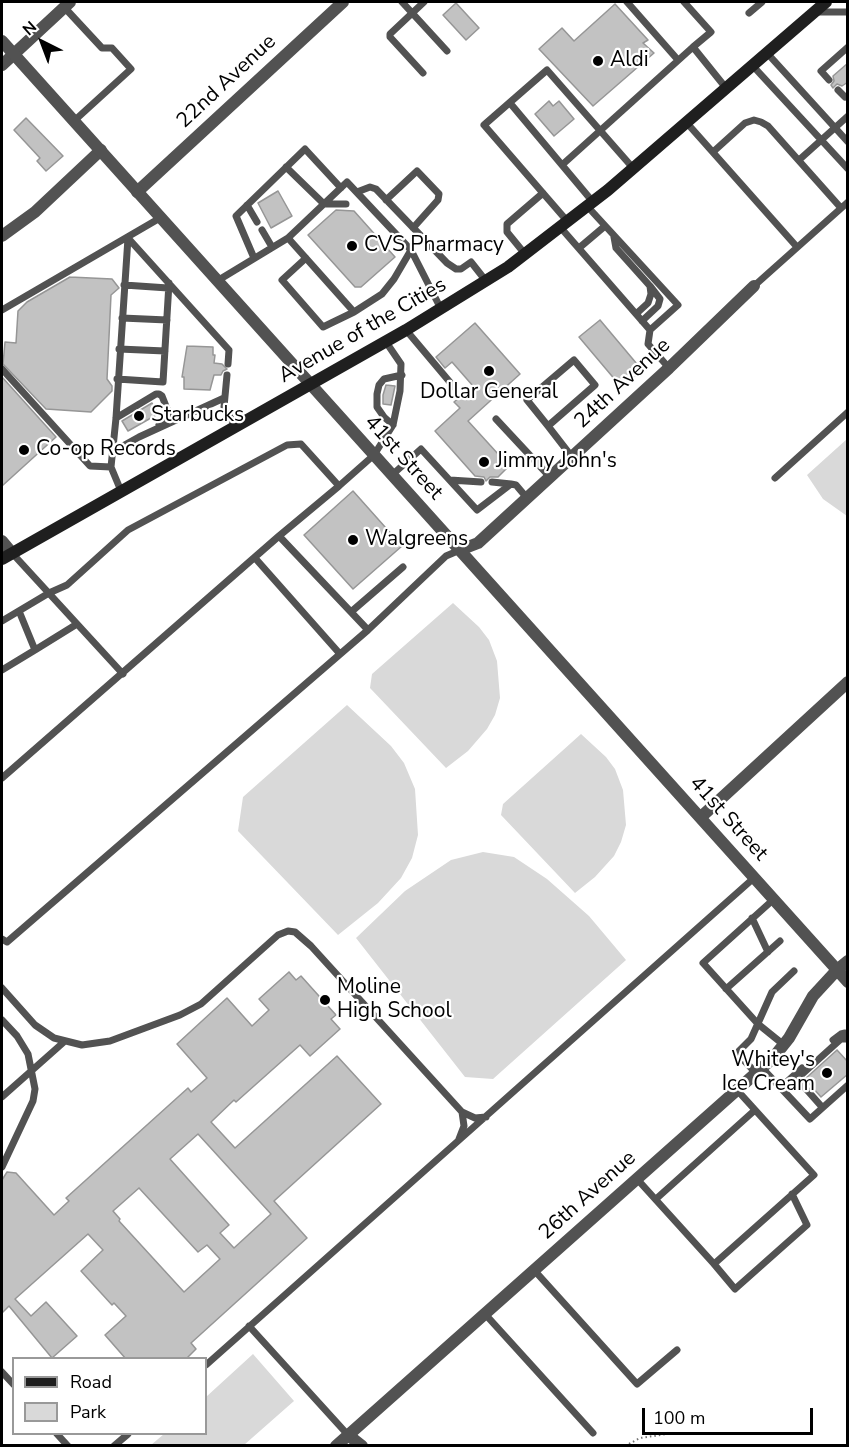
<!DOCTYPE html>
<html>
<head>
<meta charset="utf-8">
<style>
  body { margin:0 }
  #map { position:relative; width:849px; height:1447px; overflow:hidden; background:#fff; font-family:"Nunito Sans",sans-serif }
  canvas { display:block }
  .frame { position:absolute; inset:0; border:3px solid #000; pointer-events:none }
  .legend { position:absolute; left:12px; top:1357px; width:195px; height:78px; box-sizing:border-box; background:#fff; border:2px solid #999; margin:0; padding:8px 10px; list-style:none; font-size:18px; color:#000 }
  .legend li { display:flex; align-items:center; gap:12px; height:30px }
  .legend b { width:30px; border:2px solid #999 }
  .north { position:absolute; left:12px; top:12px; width:60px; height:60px; -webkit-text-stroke:4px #fff; paint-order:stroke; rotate:318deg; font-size:16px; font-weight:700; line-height:24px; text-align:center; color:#000 }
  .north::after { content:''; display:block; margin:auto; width:21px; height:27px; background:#000; clip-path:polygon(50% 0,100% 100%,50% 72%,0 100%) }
  .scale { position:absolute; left:642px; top:1408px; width:171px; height:27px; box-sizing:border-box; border:3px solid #000; border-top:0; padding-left:8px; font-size:18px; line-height:21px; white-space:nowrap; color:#000; -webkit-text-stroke:4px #fff; paint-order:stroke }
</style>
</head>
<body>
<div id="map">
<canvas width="849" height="1447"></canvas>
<div class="frame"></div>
<ul class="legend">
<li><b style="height:8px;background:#1f1f1f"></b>Road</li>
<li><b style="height:16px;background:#d9d9d9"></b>Park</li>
</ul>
<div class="north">N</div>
<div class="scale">100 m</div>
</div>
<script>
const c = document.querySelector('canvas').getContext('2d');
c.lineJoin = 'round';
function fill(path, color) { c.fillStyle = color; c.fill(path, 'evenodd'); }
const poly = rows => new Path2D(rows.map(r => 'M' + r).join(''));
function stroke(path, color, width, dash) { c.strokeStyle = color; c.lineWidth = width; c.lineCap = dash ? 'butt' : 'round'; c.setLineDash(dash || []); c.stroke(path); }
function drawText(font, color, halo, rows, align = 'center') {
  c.font = font + ' "Nunito Sans",sans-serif'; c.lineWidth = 4.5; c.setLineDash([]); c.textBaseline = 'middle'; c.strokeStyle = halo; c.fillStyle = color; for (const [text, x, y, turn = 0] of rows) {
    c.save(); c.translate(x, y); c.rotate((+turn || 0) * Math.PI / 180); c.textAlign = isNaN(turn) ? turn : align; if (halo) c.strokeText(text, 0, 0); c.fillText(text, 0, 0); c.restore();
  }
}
fill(poly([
  [847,439,847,516,823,499,807,475],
  [453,603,479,627,489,640,497,661,500,698,495,715,487,729,468,751,446,768,370,688,372,674],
  [347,705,391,746,404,763,415,789,418,835,412,858,401,878,378,903,338,935,238,831,243,797],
  [581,734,606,757,615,769,623,790,626,825,621,842,614,856,595,877,575,893,501,815,503,804],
  [483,852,514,857,547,879,589,916,626,960,493,1079,465,1077,356,938,405,891,451,860],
  [253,1354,294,1401,244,1445,151,1445,164,1434,206,1434,206,1397]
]), '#d9d9d9');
const building = poly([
  [456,3,479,28,466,40,443,15,456,3],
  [615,4,648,40,643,43,654,53,593,106,539,49,562,28,574,41,615,4],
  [848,63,848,82,842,86,837,84,833,88,831,85,834,81,833,76,848,63],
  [549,101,553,106,559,101,574,119,554,136,535,114,549,101],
  [26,118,63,156,46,171,37,161,40,158,14,130,26,118],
  [278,191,292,216,271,228,258,203,278,191],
  [336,210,354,211,395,257,361,287,355,287,308,235,336,210],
  [70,277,112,279,119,288,111,295,107,379,112,386,112,391,91,412,46,409,3,364,5,342,16,343,18,311,27,302,70,277],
  [600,320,642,370,622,388,579,337,600,320],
  [475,323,520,374,468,421,509,466,498,477,490,477,486,481,484,477,475,476,435,431,460,408,454,402,473,386,452,362,445,368,436,357,475,323],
  [187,346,213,347,213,355,215,355,214,363,222,364,227,369,223,371,221,375,214,375,210,390,184,389,184,377,182,377,187,346],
  [2,377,56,437,2,486,2,377],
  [386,385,395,386,391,405,383,404,383,395,386,385],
  [152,403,158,414,128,431,122,421,152,403],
  [353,491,402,546,353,589,304,535,353,491],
  [289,972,296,980,301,976,336,1015,331,1019,340,1029,310,1056,300,1045,236,1102,234,1100,211,1122,235,1148,337,1056,381,1104,274,1201,307,1238,191,1343,196,1349,186,1359,126,1359,105,1335,126,1316,114,1303,112,1305,81,1271,103,1250,88,1234,15,1299,31,1316,46,1302,77,1336,52,1358,9,1306,2,1313,2,1180,7,1172,16,1173,54,1215,69,1201,66,1198,188,1088,191,1092,207,1078,177,1044,227,998,252,1026,269,1010,259,999,289,972],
  [198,1134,271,1214,234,1248,220,1233,229,1225,170,1159,198,1134],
  [139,1188,198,1252,207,1245,220,1259,184,1292,119,1221,120,1219,113,1211,139,1188],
  [837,1050,848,1062,848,1074,821,1097,805,1079,837,1050]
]);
fill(building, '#c2c2c2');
stroke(building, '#969696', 1.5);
stroke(poly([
  [625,1446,640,1438,674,1433]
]), '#747474', 2, [1.5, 3]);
stroke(poly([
  [402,2,447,51],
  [627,2,678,60],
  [684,2,711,32,693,47,726,88],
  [64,7,102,48,112,48,131,69,74,121],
  [815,12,848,12],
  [749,13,762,2],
  [767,53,848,142],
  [752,65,848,169],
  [423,73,390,37,390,34,424,2],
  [829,80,821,71,848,47],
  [838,90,845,97],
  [510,103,593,202],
  [686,122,797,247],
  [713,152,745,123,754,120,761,122,768,126,841,208],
  [799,160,848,116],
  [562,165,693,47],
  [286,167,324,204,346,204],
  [357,192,370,187,376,189,447,263,456,269,461,269,471,262,486,281],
  [386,200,417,171,439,194,438,200,413,228],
  [247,205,257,222],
  [587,206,678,305,650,330,648,344,669,368],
  [568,222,484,125,547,70,633,168],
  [561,228,650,330],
  [262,230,272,247],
  [614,237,616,248,650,286,651,294,648,303,636,314],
  [579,248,605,226],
  [411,250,394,279,382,294,354,312,288,238,347,182,411,250,441,309],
  [525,254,507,232,507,224,543,193],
  [254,258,236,216,305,149,341,188],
  [306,258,282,280,323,327,354,312],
  [217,281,288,238],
  [124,285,168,288],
  [754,286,848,202],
  [2,310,160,218],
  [122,318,167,320],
  [642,321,658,306,660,299,650,286],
  [406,330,454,387],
  [119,349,165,351],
  [2,369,90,466,111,467,121,491],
  [227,375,224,407,236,427],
  [117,379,163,382,169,283],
  [116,418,156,394,159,394,162,396,169,414,166,420,159,425],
  [496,419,550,477],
  [393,425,384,417,377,407,377,394,379,385,384,379,402,375],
  [548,426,595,385,574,360,527,400,548,426,572,457],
  [112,452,139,437,224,398],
  [111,467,116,418,128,238,229,350,228,364],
  [392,475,421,449,477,510,511,484,516,485,527,498],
  [775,478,848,412],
  [450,480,481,482],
  [492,482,511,484],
  [339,486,279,536,368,630],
  [12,553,123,674],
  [255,558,340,654],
  [351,612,403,567],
  [2,621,49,593,67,585,128,530,287,445,301,444,339,486,374,455,393,425,400,391,401,364,386,342],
  [35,650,77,624],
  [2,670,35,650,19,611],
  [2,778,279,536],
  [774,899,703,963,758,1024,784,1045],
  [752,918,768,952],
  [2,939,7,942,368,630,446,556,460,550],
  [2,988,35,1025,54,1038,82,1045,110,1041,180,1015,201,1004,278,935,288,931,295,932,311,946,462,1112,475,1118,486,1117],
  [726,989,780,941],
  [2,1020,17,1036,28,1054,35,1089,33,1101,2,1167],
  [833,1040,841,1034,845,1033,848,1036],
  [762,1068,810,1119,848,1085],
  [756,1073,737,1053,751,1039,772,992,794,971],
  [780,1088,802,1068],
  [2,1097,65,1041],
  [822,1107,799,1081,799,1077,841,1039,848,1039],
  [459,1139,464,1126,462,1112],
  [637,1179,714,1264,814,1175,737,1090],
  [656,1199,755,1110],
  [714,1264,735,1289,807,1225,792,1194],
  [534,1270,637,1384,677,1350],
  [485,1314,593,1433],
  [249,1326,348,1435],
  [206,1365,755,877],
  [2,1372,14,1385],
  [57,1434,68,1446],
  [114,1446,128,1434]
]), '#525252', 7);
stroke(poly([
  [2,65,70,2],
  [137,192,343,2],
  [2,236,35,212,101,150],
  [2,541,12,553],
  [460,550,478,543,669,368,754,286],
  [701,817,848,682],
  [837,970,848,961],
  [348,1435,362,1446]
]), '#525252', 12);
stroke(poly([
  [2,41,848,982],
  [336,1446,773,1058,789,1038,813,996,837,970]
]), '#525252', 12);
stroke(poly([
  [2,559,406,330,508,267,608,190,826,2]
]), '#1f1f1f', 12);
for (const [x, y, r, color] of [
  [598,61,6,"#000"],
  [352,246,6,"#000"],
  [489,371,6,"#000"],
  [139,416,6,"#000"],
  [24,450,6,"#000"],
  [484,462,6,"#000"],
  [353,540,6,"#000"],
  [325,1000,6,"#000"],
  [827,1073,6,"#000"]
]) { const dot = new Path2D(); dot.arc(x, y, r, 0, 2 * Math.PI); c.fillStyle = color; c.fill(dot); stroke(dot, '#fff', 2); }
drawText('21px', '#000', '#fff', [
  ["Aldi",610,61],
  ["CVS Pharmacy",364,246],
  ["Dollar General",489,393,"center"],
  ["Starbucks",151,416],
  ["Co-op Records",36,450],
  ["Jimmy John's",496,462],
  ["Walgreens",365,540],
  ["Moline",337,988],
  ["High School",337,1012],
  ["Whitey's",815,1061,"right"],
  ["Ice Cream",815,1085,"right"]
], 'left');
drawText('21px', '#000', '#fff', [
  ["22nd Avenue",227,82,-43],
  ["Avenue of the Cities",363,331,-30],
  ["24th Avenue",623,384,-43],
  ["41st Street",403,458,48],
  ["41st Street",728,819,48],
  ["26th Avenue",588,1196,-42]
]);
</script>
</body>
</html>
